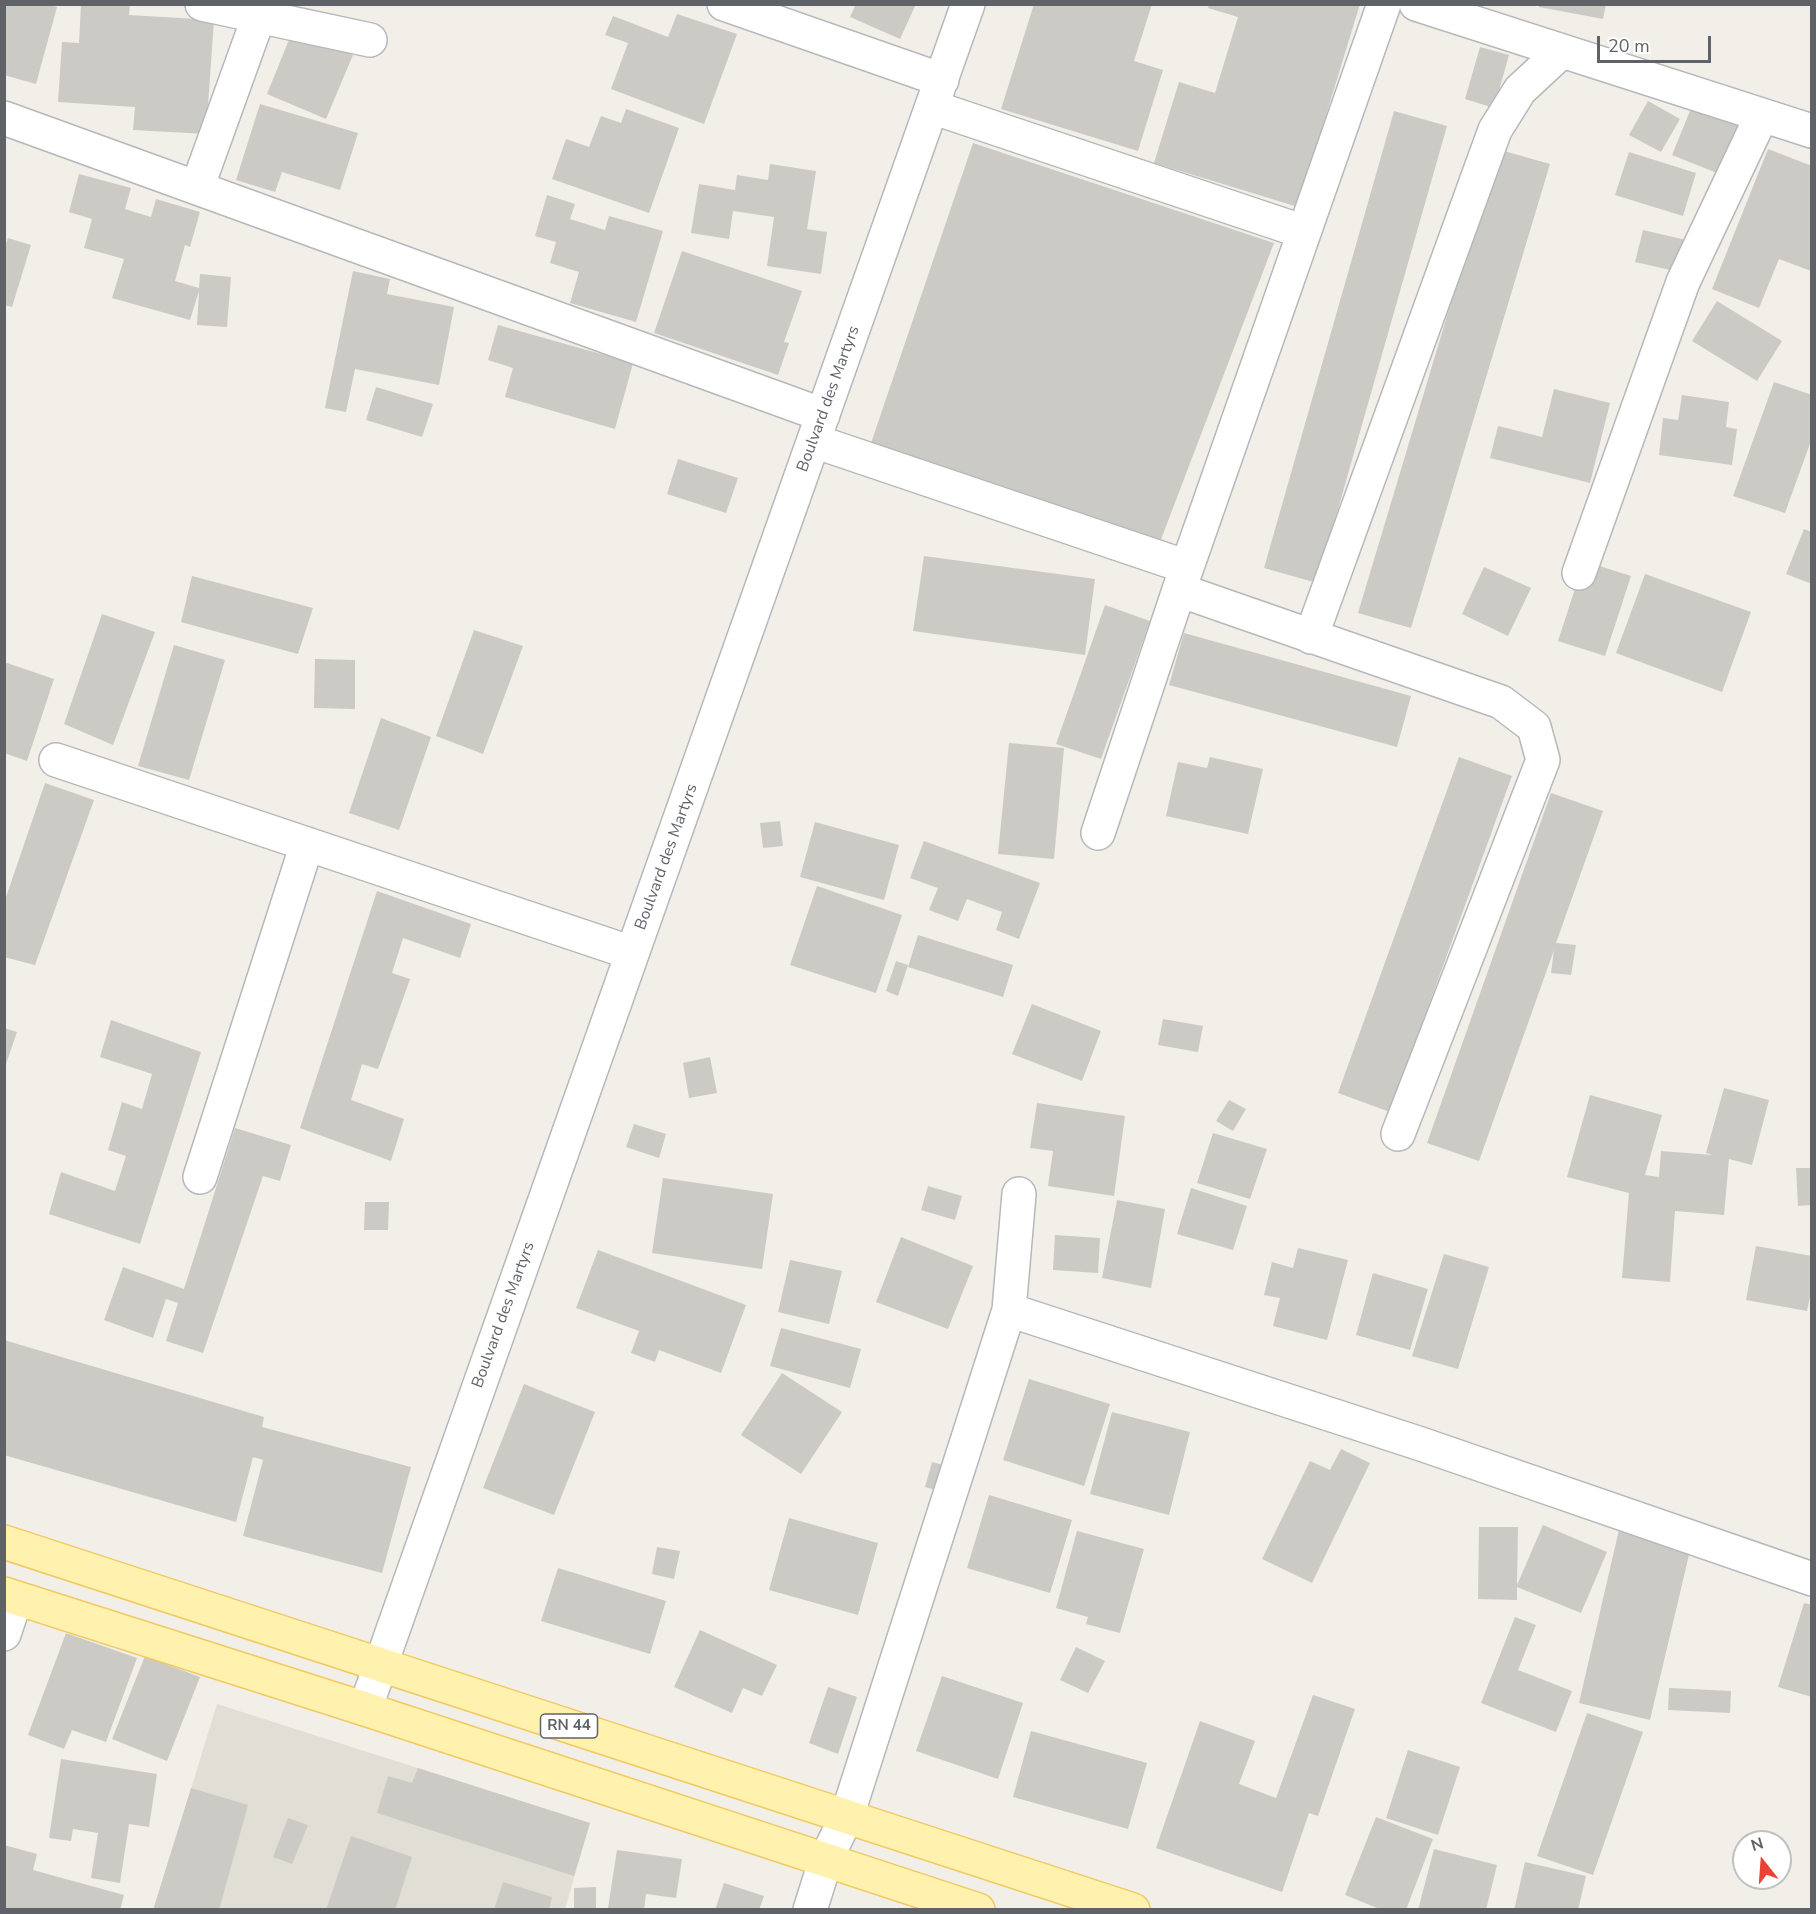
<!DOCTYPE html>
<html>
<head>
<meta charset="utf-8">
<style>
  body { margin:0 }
  #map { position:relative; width:1816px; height:1914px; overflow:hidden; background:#f1efe8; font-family:"Nunito Sans",sans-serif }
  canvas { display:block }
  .frame { position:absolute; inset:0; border:6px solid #5f6368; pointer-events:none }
  .north { position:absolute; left:1732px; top:1830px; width:60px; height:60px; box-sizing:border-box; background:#fff; border:2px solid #bfc1c3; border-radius:50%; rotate:343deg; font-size:16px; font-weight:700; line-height:24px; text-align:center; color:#5f6368 }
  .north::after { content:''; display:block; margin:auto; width:21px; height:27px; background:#ea4335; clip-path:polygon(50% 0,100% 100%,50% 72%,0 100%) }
  .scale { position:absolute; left:1597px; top:36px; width:114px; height:27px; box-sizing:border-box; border:3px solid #5f6368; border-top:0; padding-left:8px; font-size:18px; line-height:21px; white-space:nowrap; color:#5f6368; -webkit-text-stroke:4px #fff; paint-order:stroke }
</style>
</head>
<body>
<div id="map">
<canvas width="1816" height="1914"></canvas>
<div class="frame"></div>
<div class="north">N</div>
<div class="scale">20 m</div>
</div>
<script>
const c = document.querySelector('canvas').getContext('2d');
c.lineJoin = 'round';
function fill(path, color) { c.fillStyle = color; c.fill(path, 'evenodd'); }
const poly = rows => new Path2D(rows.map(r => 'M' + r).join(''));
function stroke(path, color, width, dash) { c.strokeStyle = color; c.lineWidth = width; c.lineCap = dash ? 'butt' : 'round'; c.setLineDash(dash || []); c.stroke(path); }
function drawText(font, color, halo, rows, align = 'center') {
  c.font = font + ' "Nunito Sans",sans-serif'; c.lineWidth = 6; c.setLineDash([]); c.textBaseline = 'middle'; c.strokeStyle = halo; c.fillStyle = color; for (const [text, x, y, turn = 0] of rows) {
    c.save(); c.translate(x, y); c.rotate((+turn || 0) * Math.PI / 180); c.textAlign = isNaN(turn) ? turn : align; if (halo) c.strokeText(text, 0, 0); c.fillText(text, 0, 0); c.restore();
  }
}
fill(poly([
  [217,1704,590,1823,565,1909,154,1910]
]), '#e1ded6');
fill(poly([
  [4,4,45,4,57,7,36,84,4,75],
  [81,4,130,4,129,15,214,20,206,134,133,130,135,107,58,102,62,42,79,43],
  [856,4,916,4,900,39,850,17],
  [1034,4,1152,4,1134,61,1163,70,1138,151,1001,109],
  [1209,4,1360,4,1298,207,1154,163,1179,82,1215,93,1238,17,1208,8],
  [1539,4,1606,4,1603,19,1539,7],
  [677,14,737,34,704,124,611,89,628,43,605,35,613,16,668,37],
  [293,30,353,55,326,119,267,94],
  [1480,47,1509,55,1494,108,1465,99],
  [1648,101,1680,119,1661,152,1629,135],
  [260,104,358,133,340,190,282,172,275,192,236,180],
  [1692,106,1747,128,1727,177,1672,155],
  [626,109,679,128,649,213,552,179,566,139,589,147,601,116,621,123],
  [1394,111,1447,126,1317,583,1264,568],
  [973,143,1274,243,1160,542,871,443],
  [1497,149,1550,164,1411,628,1358,613],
  [1768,149,1812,166,1812,269,1811,271,1779,259,1759,308,1712,289],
  [1629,152,1696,173,1683,216,1615,195],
  [770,164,816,171,807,229,827,232,821,274,767,266,774,217,733,211,729,239,691,233,699,184,735,190,737,175,768,180],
  [79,174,131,188,125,209,151,217,156,199,200,212,190,247,185,245,175,281,199,288,200,274,231,277,227,327,197,325,199,291,190,320,112,298,124,259,84,248,92,219,69,212],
  [547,195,575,204,570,219,605,230,609,216,663,231,636,322,570,303,579,272,550,263,556,242,535,236],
  [1643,230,1686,240,1679,272,1635,262],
  [8,238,31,245,12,307,4,305,4,249],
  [682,251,802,291,784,342,789,343,778,375,654,333],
  [353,271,390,279,387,294,454,307,439,385,355,369,346,412,325,408],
  [1717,301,1782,341,1757,381,1692,341],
  [498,325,633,363,615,429,505,397,513,368,488,360],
  [1774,382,1812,395,1812,438,1785,513,1733,496],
  [376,387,433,404,422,437,366,420],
  [1554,389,1610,403,1590,483,1490,458,1498,426,1542,437],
  [1682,395,1729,402,1726,427,1737,429,1732,465,1659,455,1663,418,1678,420],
  [678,459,738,478,726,513,667,494],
  [1804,529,1812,532,1812,584,1786,574],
  [924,556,1095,579,1085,655,913,631],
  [1584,561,1631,576,1605,656,1558,641],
  [1484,567,1531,588,1508,636,1462,614],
  [1645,574,1751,612,1722,692,1616,653],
  [192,576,313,608,298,654,181,622],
  [1105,605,1150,621,1101,759,1056,744],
  [102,614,155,632,113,745,64,724],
  [474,630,523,646,483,754,436,736],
  [1184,633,1411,696,1397,747,1169,685],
  [174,645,225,660,189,780,138,766],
  [315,659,355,660,355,709,314,708],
  [4,662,54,679,27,761,4,753],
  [381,718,431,737,399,830,349,813],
  [1009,743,1064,748,1054,859,998,854],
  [1210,757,1263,769,1248,834,1166,816,1178,762,1207,768],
  [1459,757,1512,776,1390,1112,1338,1093],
  [45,783,94,800,35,965,4,957,4,903],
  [1551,793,1603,811,1556,943,1576,945,1571,975,1551,973,1554,950,1479,1161,1427,1143],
  [780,821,783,846,763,848,760,823],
  [815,822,899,845,884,900,800,877],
  [924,841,1040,883,1019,939,996,930,1002,912,967,899,958,921,929,910,938,888,910,878],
  [817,886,902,915,876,993,790,965],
  [377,891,471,924,460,958,403,938,392,973,410,979,378,1069,362,1064,351,1100,404,1119,391,1161,300,1128],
  [918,935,1013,965,1003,997,908,967],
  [896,961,908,965,898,996,886,991],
  [1032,1004,1101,1031,1082,1081,1012,1054],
  [1163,1019,1203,1026,1198,1052,1158,1045],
  [111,1020,201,1052,140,1244,49,1214,61,1172,115,1191,126,1156,108,1150,122,1102,142,1109,152,1074,100,1057],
  [4,1028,17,1032,5,1067,4,1067],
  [710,1057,717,1093,689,1098,683,1063],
  [1724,1088,1769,1100,1752,1165,1729,1159,1724,1215,1675,1211,1670,1282,1622,1278,1629,1193,1567,1177,1590,1095,1662,1115,1645,1175,1659,1177,1661,1151,1713,1155,1706,1153],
  [1229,1100,1246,1109,1233,1131,1216,1121],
  [1037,1103,1125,1116,1114,1196,1048,1186,1053,1151,1030,1148],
  [634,1124,666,1134,659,1158,626,1147],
  [235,1128,291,1145,280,1181,263,1176,203,1353,166,1341,178,1303,166,1299,153,1338,104,1320,123,1267,184,1289],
  [1213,1133,1267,1149,1250,1199,1197,1183],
  [1796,1168,1812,1168,1812,1205,1798,1206],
  [663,1178,773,1194,762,1269,652,1253],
  [928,1186,962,1196,955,1220,921,1210],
  [1191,1188,1247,1206,1233,1250,1177,1234],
  [1117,1200,1165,1209,1151,1288,1102,1278],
  [365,1202,389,1202,388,1230,364,1230],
  [1055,1235,1100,1238,1098,1273,1053,1270],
  [901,1237,973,1266,948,1329,876,1302],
  [1756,1246,1812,1256,1812,1286,1807,1311,1746,1300],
  [1298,1248,1348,1260,1327,1340,1273,1326,1280,1298,1264,1295,1272,1262,1293,1268],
  [598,1250,746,1305,721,1373,659,1350,655,1362,631,1353,639,1331,576,1308],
  [1444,1254,1489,1267,1458,1369,1412,1356],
  [790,1260,842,1271,829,1324,778,1312],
  [1373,1273,1428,1289,1410,1350,1356,1335],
  [781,1328,861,1349,850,1388,770,1366],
  [4,1340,264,1417,262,1427,411,1467,382,1573,243,1536,263,1460,253,1457,236,1522,4,1455],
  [782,1373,842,1412,801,1474,741,1435],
  [1029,1379,1110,1404,1084,1486,1003,1460],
  [524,1384,595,1412,554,1515,483,1488],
  [1112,1412,1190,1432,1169,1515,1090,1494],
  [1341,1449,1370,1463,1312,1583,1262,1559,1310,1461,1330,1470],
  [932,1462,947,1466,939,1491,925,1487],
  [989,1495,1072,1520,1050,1593,967,1568],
  [789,1518,878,1543,858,1615,769,1590],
  [1621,1521,1693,1538,1650,1720,1579,1703],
  [1543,1525,1607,1552,1581,1613,1517,1587,1517,1600,1478,1599,1479,1527,1518,1527,1517,1585],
  [1077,1531,1144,1549,1120,1633,1086,1624,1088,1617,1056,1608],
  [657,1547,680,1551,674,1579,652,1574],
  [558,1568,666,1601,650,1654,541,1621],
  [1804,1603,1812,1605,1812,1697,1778,1687],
  [1515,1617,1536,1625,1518,1670,1572,1691,1556,1732,1481,1703],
  [700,1630,777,1665,762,1696,743,1688,732,1713,674,1687],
  [66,1633,137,1658,106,1742,72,1730,64,1749,28,1735],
  [1076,1647,1105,1661,1088,1693,1060,1680],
  [145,1656,200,1677,167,1761,112,1739],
  [942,1676,1023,1703,998,1779,916,1751],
  [828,1687,857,1697,838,1754,809,1743],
  [1669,1688,1731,1691,1730,1713,1668,1710],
  [1313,1695,1355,1709,1318,1816,1309,1813,1282,1892,1156,1848,1200,1721,1255,1741,1239,1784,1276,1798],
  [1587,1713,1643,1732,1593,1875,1537,1856],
  [1031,1731,1147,1763,1128,1829,1013,1797],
  [1408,1750,1460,1767,1438,1835,1386,1818],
  [61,1759,157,1774,149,1827,129,1824,120,1883,91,1878,98,1833,73,1829,71,1841,49,1838],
  [418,1768,590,1823,574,1876,377,1813,388,1776,412,1783],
  [191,1788,248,1805,219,1910,153,1910],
  [1376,1817,1433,1839,1406,1910,1382,1910,1345,1895],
  [288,1818,308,1825,292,1864,273,1857],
  [351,1836,412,1857,395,1910,326,1910],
  [4,1845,37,1854,33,1870,124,1895,120,1910,4,1910],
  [1434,1849,1497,1865,1486,1910,1418,1910],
  [617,1850,682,1859,676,1898,646,1894,644,1910,608,1908],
  [1525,1862,1586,1876,1578,1910,1514,1910],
  [503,1882,552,1897,549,1910,494,1910],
  [724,1883,764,1896,759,1910,715,1910],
  [596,1887,596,1910,574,1910,574,1888]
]), '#cccac5');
const minor = poly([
  [202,4,370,40],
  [724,4,942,80],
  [1416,4,1812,131],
  [932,107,1304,232],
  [4,118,823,415],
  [197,188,259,16],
  [814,441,1187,567],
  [1579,573,1683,282,1762,115],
  [1179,590,1501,702,1534,727,1543,760,1398,1134],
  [1311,637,1495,130,1520,90,1562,51],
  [56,760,632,953],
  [1098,833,1179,590,1384,4],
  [200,1177,307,844],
  [1009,1310,1421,1444,1812,1579],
  [4,1634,16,1598],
  [365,1709,968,4],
  [810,1910,826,1859,847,1816,1009,1310,1019,1194]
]);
const major = poly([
  [4,1542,1133,1910],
  [4,1594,365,1709,978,1910]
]);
stroke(minor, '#b5b8bc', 36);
stroke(major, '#f2c960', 36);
stroke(minor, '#fff', 33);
stroke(major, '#fff2af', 33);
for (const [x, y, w] of [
  [569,1726,57]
]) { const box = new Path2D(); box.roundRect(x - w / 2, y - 12, w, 24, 4.5); c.fillStyle = '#fff'; c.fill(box); stroke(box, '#5f6368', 1.5); }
drawText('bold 15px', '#5f6368', null, [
  ["RN 44",569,1726]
]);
drawText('16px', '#5f6368', '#fff', [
  ["Boulvard des Martyrs",829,399,-70],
  ["Boulvard des Martyrs",667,857,-70],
  ["Boulvard des Martyrs",504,1315,-70]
]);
</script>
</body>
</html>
